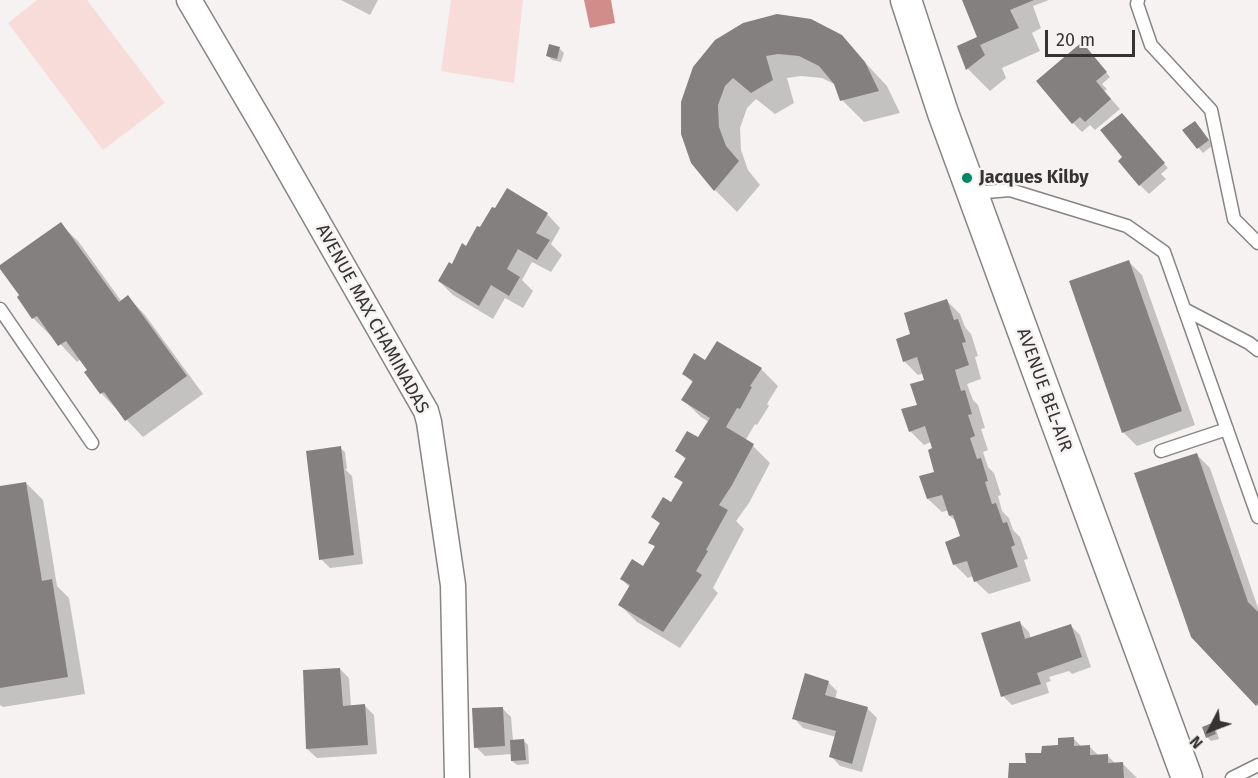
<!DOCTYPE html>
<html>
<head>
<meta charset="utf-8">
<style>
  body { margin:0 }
  #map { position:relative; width:1258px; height:778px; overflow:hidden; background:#f6f2f2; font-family:"Fira Sans",sans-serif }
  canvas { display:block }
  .north { position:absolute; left:1180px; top:700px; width:60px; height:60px; -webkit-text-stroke:4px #f6f2f2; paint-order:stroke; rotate:228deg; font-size:16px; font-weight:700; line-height:24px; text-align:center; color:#353333 }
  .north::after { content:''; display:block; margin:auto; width:21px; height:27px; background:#353333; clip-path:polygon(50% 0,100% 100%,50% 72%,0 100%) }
  .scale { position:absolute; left:1045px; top:30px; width:90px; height:27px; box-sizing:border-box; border:3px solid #353333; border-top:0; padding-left:8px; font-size:18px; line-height:21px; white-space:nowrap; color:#353333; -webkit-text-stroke:4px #f6f2f2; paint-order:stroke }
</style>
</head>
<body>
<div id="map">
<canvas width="1258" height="778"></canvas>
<div class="north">N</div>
<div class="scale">20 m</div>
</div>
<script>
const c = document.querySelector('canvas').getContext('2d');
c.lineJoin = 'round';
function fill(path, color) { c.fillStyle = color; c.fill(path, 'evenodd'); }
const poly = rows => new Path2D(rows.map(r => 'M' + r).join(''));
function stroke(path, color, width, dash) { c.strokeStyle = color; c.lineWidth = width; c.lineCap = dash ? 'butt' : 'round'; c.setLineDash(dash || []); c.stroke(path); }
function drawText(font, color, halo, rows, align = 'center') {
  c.font = font + ' "Fira Sans",sans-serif'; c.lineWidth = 5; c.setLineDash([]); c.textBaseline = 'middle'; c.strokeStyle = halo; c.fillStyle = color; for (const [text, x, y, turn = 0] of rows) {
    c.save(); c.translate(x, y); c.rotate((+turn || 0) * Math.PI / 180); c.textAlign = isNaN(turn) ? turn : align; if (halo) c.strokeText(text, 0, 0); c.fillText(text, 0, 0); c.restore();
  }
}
fill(poly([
  [37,0,87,0,165,103,103,150,8,23],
  [451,0,523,0,514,83,441,71]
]), '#f7dcda');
fill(poly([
  [584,0,611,0,615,23,590,28]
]), '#d18d8a');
fill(poly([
  [341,0,378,0,370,15],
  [963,0,1049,0,1033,6,1041,28,1032,33,1040,51,1002,68,1006,78,990,91,968,69,959,47,979,38],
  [841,37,887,86,900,113,864,122,842,100,836,85,822,78,801,76,787,78,794,103,775,114,756,99,747,108,740,128,741,150,748,170,760,185,737,212,715,190,693,162,695,68],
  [559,48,564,53,561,62,552,60,548,56],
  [1086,48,1110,77,1102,84,1107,89,1104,91,1120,109,1095,130,1090,125,1082,132,1073,123],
  [1199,127,1213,145,1203,153,1184,131],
  [1158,157,1168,168,1161,174,1166,179,1149,194,1140,185],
  [547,214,560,228,551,244,562,255,551,272,532,262,522,280,533,291,523,308,505,298,493,319,453,295,439,281,467,248],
  [60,224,78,241,122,302,128,297,145,315,203,394,143,437,101,393,81,359,77,362,52,335,51,336,33,318,19,298],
  [1129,262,1142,275,1195,425,1137,446,1123,432],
  [947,301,960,314,965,327,971,334,978,356,975,357,981,379,967,384,973,400,978,405,985,428,981,429,988,450,983,452,988,467,994,473,1001,495,998,496,1002,511,1009,518,1013,530,1020,537,1028,559,1024,560,1031,581,989,594,975,581,973,576,968,578,954,564,962,537,957,522,950,516,949,510,942,512,928,499,936,472,931,442,924,445,910,431,926,381,924,373,918,375,904,361,912,335],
  [706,362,761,369,778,386,767,404,769,406,757,425,755,424,745,441,753,446,770,463,749,503,736,521,744,529,713,588,718,593,680,648,637,622,620,605,630,588,622,579,644,568,656,548,650,542,661,525,653,517,672,505,684,484,676,477,686,460,677,450,698,439,709,422,701,417,683,400,694,384,684,374],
  [340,448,345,452,347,469,345,469,352,476,363,564,330,568,321,559],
  [1196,454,1210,468,1258,608,1258,706,1192,637],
  [26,483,43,500,57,586,69,598,85,694,3,707,0,705,0,487],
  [1019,622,1029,632,1031,639,1071,626,1080,635,1091,667,1072,674,1069,671,1049,677,1051,681,1046,683,1049,693,1012,705,1003,696],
  [340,669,349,678,351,707,364,705,374,715,377,754,317,758,307,749],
  [828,682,837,691,835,700,868,709,877,718,862,772,840,766,831,756,836,737,803,728,794,718],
  [502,708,511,717,513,741,524,741,528,745,529,764,517,765,512,761,512,754,485,756,476,747],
  [1211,725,1216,729,1219,739,1211,741,1207,737],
  [1073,738,1082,747,1090,747,1099,756,1107,755,1116,764,1123,764,1137,778,1010,778,1042,755]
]), '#0003');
fill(poly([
  [962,0,1034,0,1010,10,1019,28,980,45,985,55,966,70,957,46,977,37],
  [777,14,811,19,842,35,865,62,879,91,840,101,834,84,819,66,799,56,778,54,766,56,773,80,751,93,733,78,725,86,718,105,719,127,726,146,739,161,714,191,691,163,681,134,681,102,693,67,715,40,743,23],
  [1082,42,1107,72,1096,81,1111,99,1085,122,1080,117,1072,124,1036,81],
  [549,44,560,47,557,59,546,56],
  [1122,113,1165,163,1139,186,1118,161,1122,157,1100,130],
  [1195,121,1209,140,1197,149,1182,130],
  [507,188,548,213,536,233,550,240,537,260,518,249,507,269,520,277,509,296,491,285,479,306,438,281,449,262,452,264,462,243,466,246,477,226,480,227,492,207,495,208],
  [61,222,119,302,128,295,187,376,125,421,104,392,100,394,84,372,87,370,66,341,58,346,37,316,32,319,17,297,19,295,0,269,0,265],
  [1129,260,1182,411,1122,433,1069,281],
  [947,299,954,320,958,319,966,342,962,343,969,365,955,370,961,391,965,390,972,414,968,415,975,436,970,438,977,459,981,458,988,481,985,482,992,504,996,503,1003,523,1007,522,1015,545,1011,547,1018,567,974,582,967,561,953,565,945,542,960,536,953,515,949,516,942,495,927,499,919,476,934,472,928,450,932,448,925,426,909,432,901,409,917,405,910,384,924,380,917,357,903,362,896,339,910,334,904,313],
  [717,341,762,368,750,386,752,387,740,409,737,408,726,427,754,444,732,485,719,505,728,510,706,550,708,551,696,571,702,575,663,632,618,605,630,585,620,579,632,559,643,566,655,546,648,543,660,523,651,517,663,497,671,502,683,482,674,477,686,458,675,451,687,431,698,437,710,418,681,400,693,381,682,374,694,353,705,360],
  [341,446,354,555,319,560,306,451],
  [1197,453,1248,602,1258,612,1258,703,1256,706,1191,637,1134,473],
  [26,482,42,581,52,579,68,677,0,688,0,486],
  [1020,621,1025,639,1071,624,1082,657,1037,673,1041,684,1001,697,981,633],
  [340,668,343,706,365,704,368,745,306,749,303,670],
  [805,673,829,681,825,695,868,707,852,764,829,757,836,731,792,719],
  [503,707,505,746,474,748,472,708],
  [1212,723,1216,734,1206,738,1202,727],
  [1074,737,1074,746,1090,745,1090,755,1108,754,1108,763,1123,762,1124,778,1008,778,1009,763,1026,763,1025,753,1041,753,1042,746,1058,745,1058,738],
  [524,739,526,760,511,761,510,740]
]), '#848080');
const service = poly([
  [1138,0,1137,4,1151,45,1211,110,1234,219,1258,243],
  [974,193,1010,190,1127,226,1164,252,1258,517],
  [0,309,92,443],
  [1184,309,1249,343,1258,350],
  [1161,451,1227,429],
  [1232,778,1258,765]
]);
const minor = poly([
  [189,0,266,131,426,411,429,422,453,585,457,778]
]);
const tertiary = poly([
  [906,0,943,113,1036,367,1187,778]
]);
stroke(service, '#878484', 15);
stroke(minor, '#878484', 27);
stroke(tertiary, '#878484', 33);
stroke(service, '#fff', 12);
stroke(minor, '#fff', 24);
stroke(tertiary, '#fff', 30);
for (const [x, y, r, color] of [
  [967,178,6,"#00866b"]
]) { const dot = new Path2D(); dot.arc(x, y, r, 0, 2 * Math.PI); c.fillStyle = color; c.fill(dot); stroke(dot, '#f6f2f2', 2); }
drawText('bold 18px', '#353333', '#f6f2f2', [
  ["Jacques Kilby",979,178]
], 'left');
drawText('18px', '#353333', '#f6f2f2', [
  ["AVENUE MAX CHAMINADAS",372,319,61],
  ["AVENUE BEL-AIR",1044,390,70]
]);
</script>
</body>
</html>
